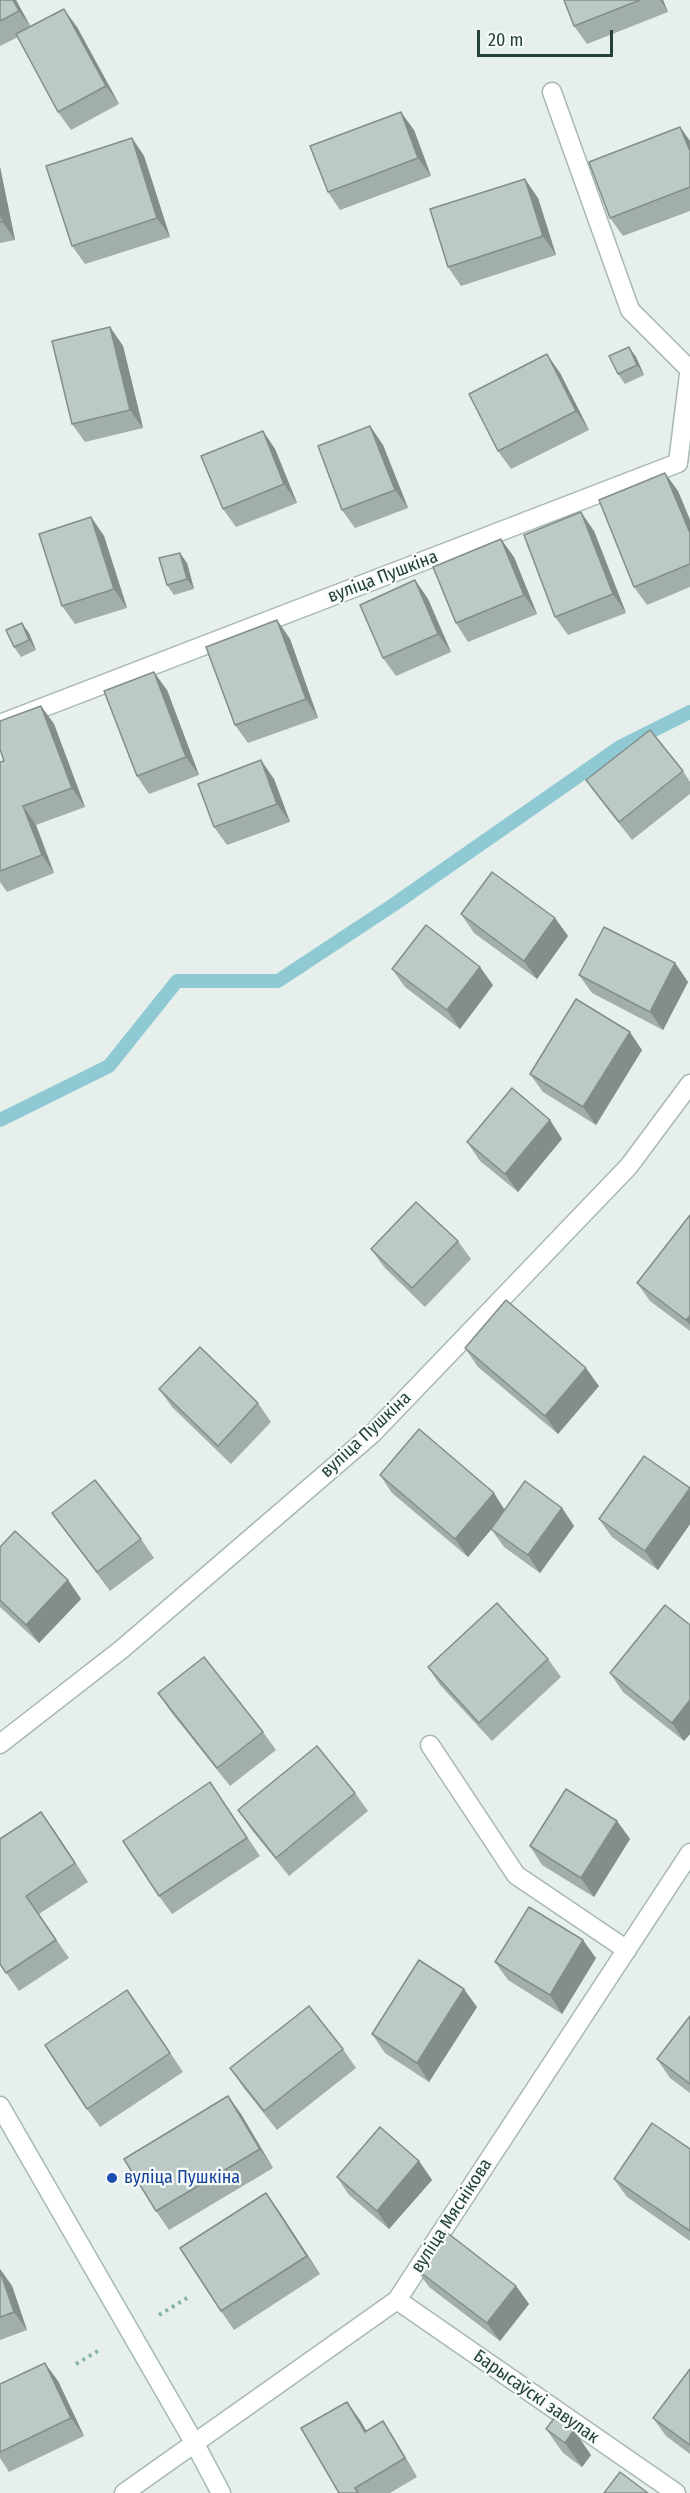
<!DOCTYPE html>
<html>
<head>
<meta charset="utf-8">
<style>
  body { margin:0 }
  #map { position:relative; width:690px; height:2493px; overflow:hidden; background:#e6efeb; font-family:"Fira Sans Condensed",sans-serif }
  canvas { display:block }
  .scale { position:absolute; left:477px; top:30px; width:136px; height:27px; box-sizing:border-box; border:3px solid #24423a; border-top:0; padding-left:8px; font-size:18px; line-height:21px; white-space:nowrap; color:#24423a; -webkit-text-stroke:4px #f7fbf9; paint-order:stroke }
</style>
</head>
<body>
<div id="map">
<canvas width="690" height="2493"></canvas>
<div class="scale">20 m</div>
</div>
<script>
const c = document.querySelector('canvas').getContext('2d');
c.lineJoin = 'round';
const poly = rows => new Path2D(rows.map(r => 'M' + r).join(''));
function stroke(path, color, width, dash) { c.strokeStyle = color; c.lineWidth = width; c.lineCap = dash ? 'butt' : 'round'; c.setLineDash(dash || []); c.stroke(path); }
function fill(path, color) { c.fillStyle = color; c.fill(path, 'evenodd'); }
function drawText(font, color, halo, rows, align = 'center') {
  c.font = font + ' "Fira Sans Condensed",sans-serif'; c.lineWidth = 4.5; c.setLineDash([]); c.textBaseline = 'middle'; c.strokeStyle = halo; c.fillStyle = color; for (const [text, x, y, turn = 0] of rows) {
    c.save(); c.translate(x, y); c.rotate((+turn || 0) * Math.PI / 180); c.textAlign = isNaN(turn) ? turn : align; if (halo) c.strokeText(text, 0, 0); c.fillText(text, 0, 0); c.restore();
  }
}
stroke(poly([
  [0,1120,109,1066,177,981,278,981,393,905,620,747,690,712]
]), '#8ec9d4', 14);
const lane = poly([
  [430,1745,516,1875,627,1950]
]);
const street = poly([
  [552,92,630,310,689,369],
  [0,724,678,463,690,366],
  [0,1744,122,1649,372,1434,629,1166,690,1084],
  [397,2300,676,2493],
  [124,2493,397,2300,690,1853]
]);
const secondary = poly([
  [0,2106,195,2444,221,2493]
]);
stroke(lane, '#a8b8b2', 21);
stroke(street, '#a8b8b2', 21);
stroke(secondary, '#a4bbb3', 21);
stroke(poly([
  [159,2315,187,2298],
  [76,2364,101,2349]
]), '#86b3a5', 4, [3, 4.5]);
stroke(lane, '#fff', 18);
stroke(street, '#fff', 18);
stroke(secondary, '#fff', 18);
fill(poly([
  [0,0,16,0,30,27,77,27,119,104,71,130,58,112,18,37,0,46],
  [564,0,663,0,668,12,587,44,574,26],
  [680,127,690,141,690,211,623,236,610,218],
  [414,130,431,176,340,210,328,192],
  [132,138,144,156,170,237,85,264,72,246],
  [0,167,15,240,0,243],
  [538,198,556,255,461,286,448,267],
  [110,327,123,346,143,428,85,442,72,424],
  [629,347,636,357,644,375,625,384,618,374],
  [560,373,589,430,511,469,498,451],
  [370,426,383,445,408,508,355,528,342,510],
  [263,431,275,449,297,503,236,527,223,509],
  [678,491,690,520,690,587,647,605,634,587],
  [91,517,104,536,127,608,75,624,62,606],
  [594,531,626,613,568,635,555,617],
  [514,557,537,614,468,642,456,623],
  [187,563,194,589,174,595,167,585],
  [415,580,428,599,451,652,396,676,383,658],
  [277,620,290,639,318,718,248,743,235,725],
  [29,633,36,650,21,657,14,647],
  [167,690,199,775,149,794,137,776],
  [41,706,54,724,85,807,36,825,54,873,7,892,0,882,0,762,4,761],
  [683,771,690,782,690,794,632,840,599,798,586,780],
  [274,779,290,822,227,845,214,827],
  [461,914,555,918,568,936,537,979,474,933],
  [675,963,688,982,663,1030,592,993,579,975],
  [392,969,493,985,460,1029,405,987],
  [642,1050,596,1125,543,1092,530,1074],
  [550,1120,562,1139,518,1192,480,1161,467,1142],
  [690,1215,690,1331,650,1301,637,1283],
  [458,1241,471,1259,425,1307,384,1267,371,1249],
  [465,1348,599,1386,558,1434,478,1367],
  [159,1389,258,1403,271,1422,231,1464,172,1407],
  [380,1475,505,1509,562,1508,574,1526,540,1573,504,1547,491,1529,468,1557,392,1493],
  [690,1488,690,1524,658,1570,612,1537,599,1519],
  [52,1513,141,1539,154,1558,110,1591],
  [0,1547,68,1580,81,1599,39,1643,0,1607],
  [690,1625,684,1741,623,1692,610,1673],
  [548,1659,561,1677,492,1741,440,1685,428,1667],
  [158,1693,263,1732,276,1750,230,1786,171,1712],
  [355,1793,368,1811,289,1876,251,1829,238,1810],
  [223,1801,260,1856,172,1914,159,1896],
  [41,1812,88,1882,39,1914,69,1958,19,1991,0,1964],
  [617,1821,630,1839,594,1897,542,1865,530,1846],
  [596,1958,562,2014,508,1980,495,1962],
  [477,2007,429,2082,385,2053,372,2034],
  [140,2008,183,2072,100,2127,87,2109],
  [690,2016,690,2093,670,2078,657,2059],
  [343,2049,356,2068,277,2130,243,2087,230,2068],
  [228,2096,241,2114,273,2168,169,2230,156,2211],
  [690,2149,690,2241,627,2197,614,2179],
  [419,2161,432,2180,389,2229,349,2195,337,2177],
  [266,2193,320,2274,234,2330,221,2311],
  [0,2269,12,2286,27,2330,0,2340],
  [416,2269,516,2286,529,2304,500,2341,429,2287],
  [690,2369,690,2454,666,2436,653,2418],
  [58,2381,84,2436,9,2472,0,2458,0,2384],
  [360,2420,366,2431,383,2421,395,2440,417,2477,390,2493,339,2493],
  [546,2429,591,2455,582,2467,563,2453]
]), '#a1aea9');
fill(poly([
  [13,0,16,0,32,29,19,11],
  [660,0,663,0,668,12],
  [64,9,77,27,119,104,106,86],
  [401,112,414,130,431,176,418,158],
  [680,127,690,141,690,151],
  [132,138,144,156,170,237,157,218],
  [0,167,15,240,3,222,0,209],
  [525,179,538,198,556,255,543,236],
  [110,327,123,346,143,428,130,410],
  [629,347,636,357,644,375,637,365],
  [547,354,560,373,589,430,576,411],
  [370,426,383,445,408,508,395,490],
  [263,431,275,449,297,503,284,484],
  [665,473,678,491,690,520,690,533],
  [581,512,594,531,626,613,613,594],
  [91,517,104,536,127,608,114,589],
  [501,539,514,557,537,614,524,595],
  [180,553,187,563,194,589,187,579],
  [415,580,428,599,451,652,438,634],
  [277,620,290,639,318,718,306,699],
  [22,623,29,633,36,650,29,640],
  [154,672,167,690,199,775,186,757],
  [41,706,54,724,85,807,72,788],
  [261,760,274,779,290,822,277,804],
  [23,806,36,825,54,873,42,855],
  [555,918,568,936,537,979,524,961],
  [675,963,688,982,663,1030,650,1012],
  [480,967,493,985,460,1029,447,1010],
  [630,1032,642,1050,596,1125,583,1107],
  [550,1120,562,1139,518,1192,505,1174],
  [690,1316,690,1325,686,1320],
  [586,1368,599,1386,558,1434,545,1416],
  [690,1488,690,1524,658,1570,645,1551],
  [494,1493,506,1512,468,1557,455,1539],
  [562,1508,574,1526,540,1573,528,1555],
  [68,1580,81,1599,39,1643,26,1625],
  [690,1700,690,1734,684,1741,672,1723],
  [41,1812,54,1830,88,1882,75,1863],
  [617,1821,630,1839,594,1897,581,1878],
  [583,1940,596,1958,562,2014,550,1995],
  [464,1989,477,2007,429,2082,417,2063],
  [228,2096,241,2114,273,2168,260,2149],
  [419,2161,432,2180,389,2229,377,2211],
  [266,2193,279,2211,320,2274,307,2256],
  [0,2269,12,2286,27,2330,14,2312],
  [516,2286,529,2304,500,2341,487,2323],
  [45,2363,58,2381,84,2436,71,2418],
  [347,2402,360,2420,378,2450,365,2432],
  [383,2421,395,2440,417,2477,405,2458],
  [574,2430,591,2455,582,2467,565,2443]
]), '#838d89');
const building = poly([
  [0,0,13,0,19,11,0,21,0,0],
  [564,0,640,0,574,26,564,0],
  [64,9,106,86,58,112,16,34,64,9],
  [401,112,418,158,328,192,310,146,401,112],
  [680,127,690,151,690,187,610,218,589,162,680,127],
  [132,138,157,218,72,246,46,166,132,138],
  [525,179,543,236,448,267,430,209,525,179],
  [0,209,3,222,0,222,0,209],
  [110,327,130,410,72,424,52,341,110,327],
  [629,347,637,365,618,374,609,356,629,347],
  [547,354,576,411,498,451,469,394,547,354],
  [370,426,395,490,342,510,318,446,370,426],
  [263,431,284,484,223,509,201,456,263,431],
  [665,473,690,533,690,564,634,587,599,500,665,473],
  [581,512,613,594,555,617,524,535,581,512],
  [91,517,114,589,62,606,39,534,91,517],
  [501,539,524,595,456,623,433,567,501,539],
  [180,553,187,579,167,585,159,558,180,553],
  [415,580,438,634,383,658,360,605,415,580],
  [277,620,306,699,235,725,206,647,277,620],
  [22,623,29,640,14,647,6,630,22,623],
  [154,672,186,757,137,776,104,691,154,672],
  [41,706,72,788,23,806,42,855,0,871,0,762,4,761,0,749,0,721,41,706],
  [650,730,683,771,619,822,586,780,650,730],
  [261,760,277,804,214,827,198,784,261,760],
  [492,872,555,918,524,961,461,914,492,872],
  [426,925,480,967,447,1010,392,969,426,925],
  [604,927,675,963,650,1012,579,975,604,927],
  [576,999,630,1032,583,1107,530,1074,576,999],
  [512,1088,550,1120,505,1174,467,1142,512,1088],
  [416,1202,458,1241,412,1288,371,1249,416,1202],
  [690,1215,690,1316,686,1320,637,1283,690,1215],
  [506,1300,586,1368,545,1416,465,1348,506,1300],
  [200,1347,258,1403,218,1446,159,1389,200,1347],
  [419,1429,494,1493,455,1539,380,1475,419,1429],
  [644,1456,690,1488,645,1551,599,1519,644,1456],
  [95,1480,141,1539,97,1572,52,1513,95,1480],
  [525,1481,562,1508,528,1555,491,1529,525,1481],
  [15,1531,68,1580,26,1625,0,1600,0,1547,15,1531],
  [497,1603,548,1659,479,1723,428,1667,497,1603],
  [665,1605,690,1625,690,1700,672,1723,610,1673,665,1605],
  [204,1657,263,1732,217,1768,158,1693,204,1657],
  [317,1746,355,1793,276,1858,238,1810,317,1746],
  [210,1782,247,1838,159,1896,123,1841,210,1782],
  [566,1789,617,1821,581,1878,530,1846,566,1789],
  [41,1812,75,1863,26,1896,56,1940,6,1973,0,1964,0,1839,41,1812],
  [529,1907,583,1940,550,1995,495,1962,529,1907],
  [419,1960,464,1989,417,2063,372,2034,419,1960],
  [127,1990,170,2053,87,2109,45,2045,127,1990],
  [309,2006,343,2049,264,2111,230,2068,309,2006],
  [690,2016,690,2084,657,2059,690,2016],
  [228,2096,260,2149,156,2211,124,2159,228,2096],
  [652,2123,690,2149,690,2231,614,2179,652,2123],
  [380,2127,419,2161,377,2211,337,2177,380,2127],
  [266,2193,307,2256,221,2311,180,2248,266,2193],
  [445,2231,516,2286,487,2323,416,2269,445,2231],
  [0,2271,14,2312,0,2317,0,2271],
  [45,2363,71,2418,0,2452,0,2384,45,2363],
  [690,2369,690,2445,653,2418,690,2369],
  [347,2402,365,2432,383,2421,405,2458,355,2488,358,2493,339,2493,301,2428,347,2402],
  [555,2417,574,2430,565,2443,546,2429,555,2417],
  [620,2472,648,2493,604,2493,620,2472]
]);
fill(building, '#bbcac4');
stroke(building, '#838d89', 1.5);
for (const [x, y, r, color] of [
  [112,2178,6,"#1a4fb4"]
]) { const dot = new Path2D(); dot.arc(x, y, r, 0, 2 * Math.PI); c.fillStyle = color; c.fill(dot); stroke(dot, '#f7fbf9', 2); }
drawText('18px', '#24423a', '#f7fbf9', [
  ["вуліца Пушкіна",383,577,-21],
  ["вуліца Пушкіна",366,1435,-43],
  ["вуліца Мяснікова",452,2216,-57],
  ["Барысаўскі завулак",536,2397,35]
]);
drawText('18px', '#164399', '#f7fbf9', [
  ["вуліца Пушкіна",124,2178]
], 'left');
</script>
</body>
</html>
